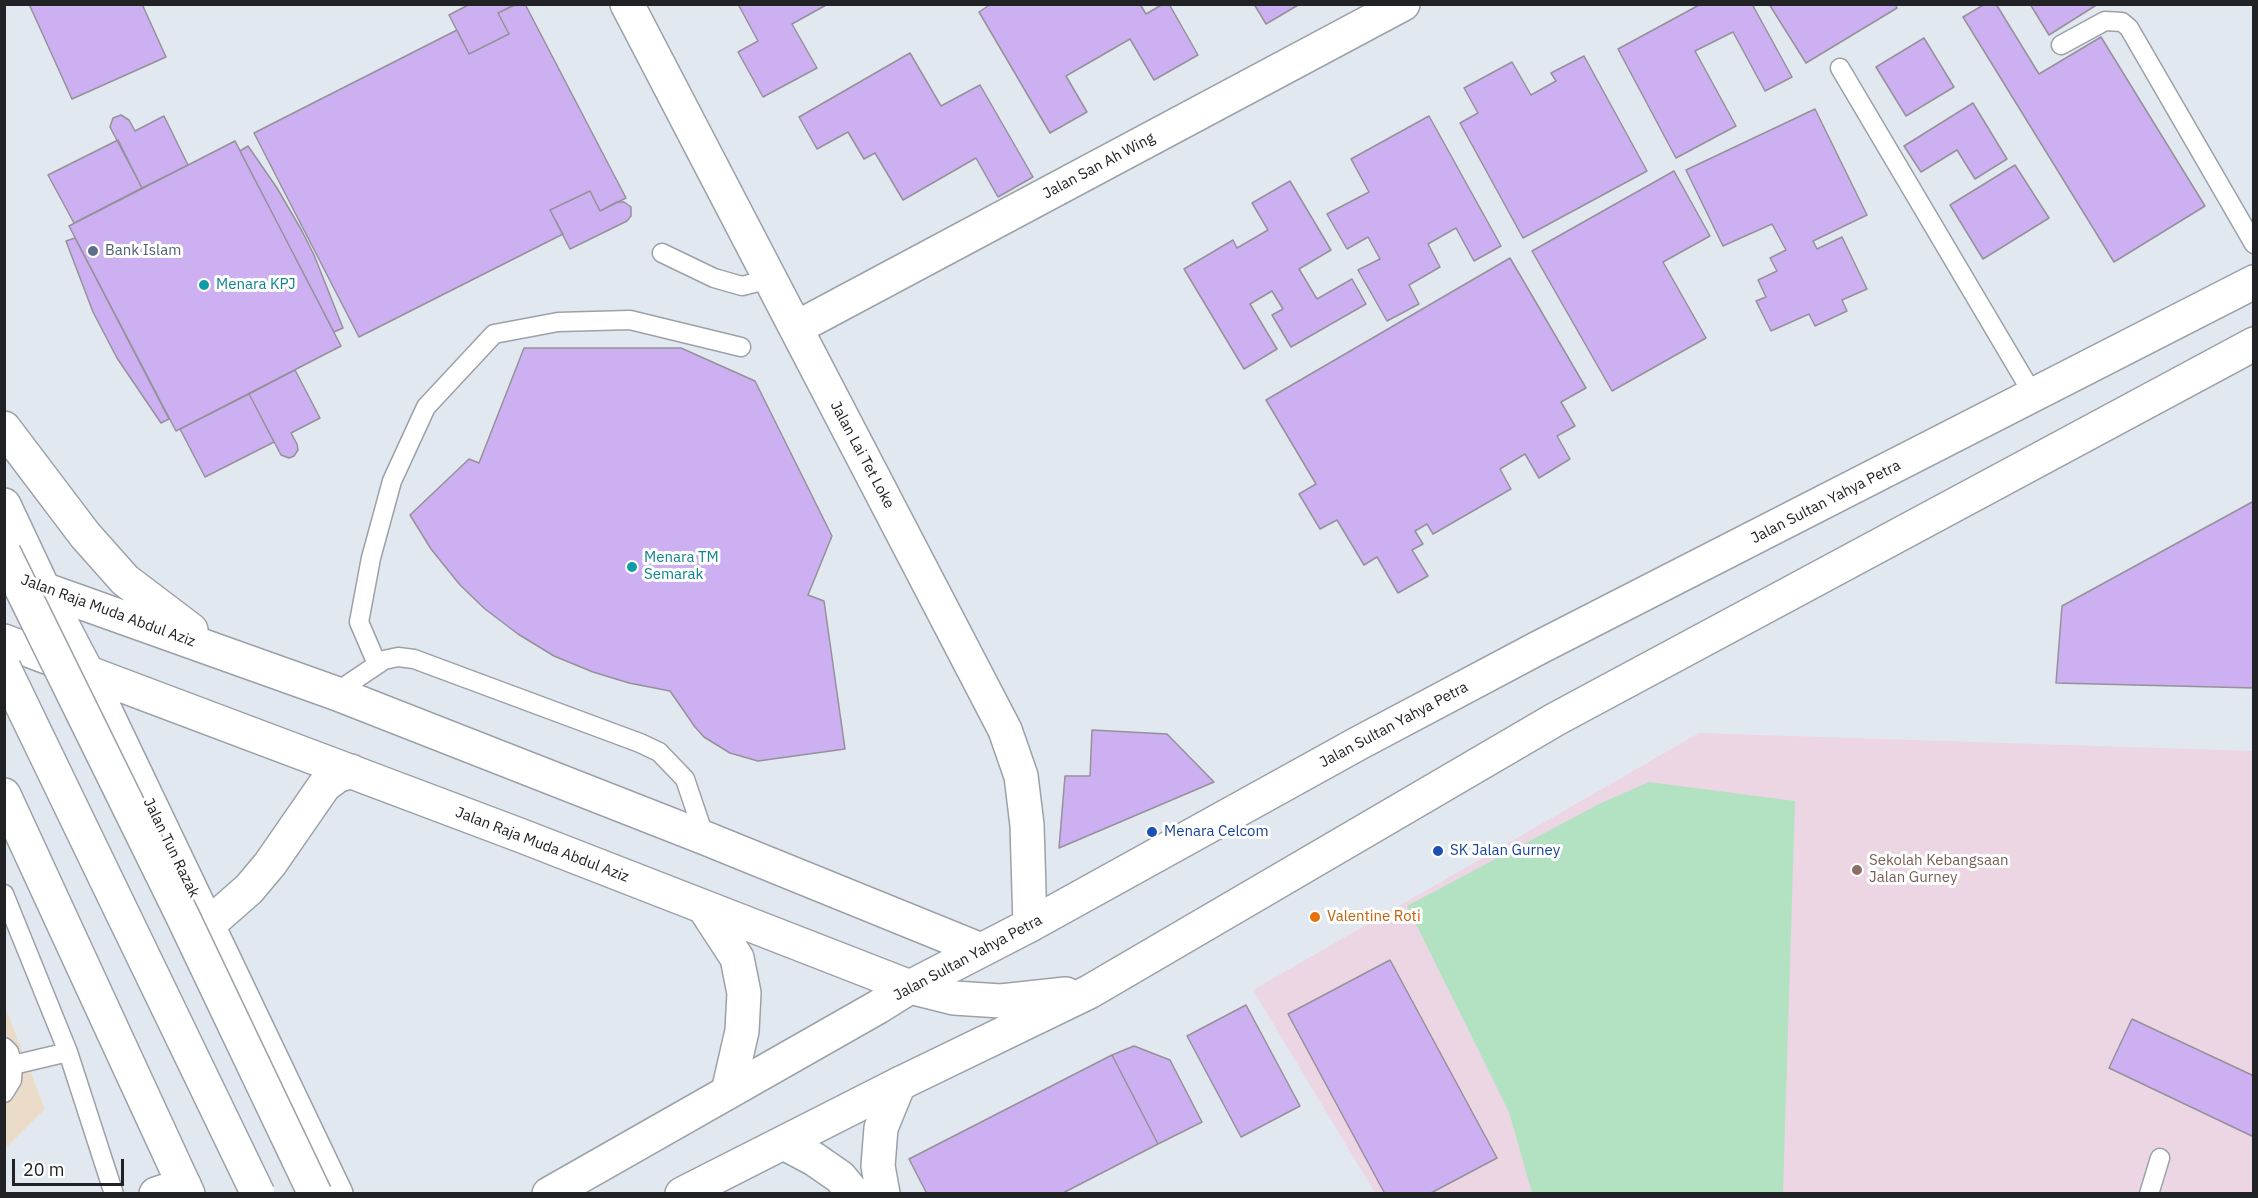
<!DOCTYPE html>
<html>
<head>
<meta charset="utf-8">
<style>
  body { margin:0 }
  #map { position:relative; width:2258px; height:1198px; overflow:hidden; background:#e2e8f0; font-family:"IBM Plex Sans",sans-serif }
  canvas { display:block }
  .frame { position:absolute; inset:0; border:6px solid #202225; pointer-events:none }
  .scale { position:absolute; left:12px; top:1159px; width:112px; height:27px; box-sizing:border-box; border:3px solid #202225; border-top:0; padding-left:8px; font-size:18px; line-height:21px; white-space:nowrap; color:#202225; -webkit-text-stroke:4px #fff; paint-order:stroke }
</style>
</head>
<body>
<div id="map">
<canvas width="2258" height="1198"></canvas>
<div class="frame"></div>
<div class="scale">20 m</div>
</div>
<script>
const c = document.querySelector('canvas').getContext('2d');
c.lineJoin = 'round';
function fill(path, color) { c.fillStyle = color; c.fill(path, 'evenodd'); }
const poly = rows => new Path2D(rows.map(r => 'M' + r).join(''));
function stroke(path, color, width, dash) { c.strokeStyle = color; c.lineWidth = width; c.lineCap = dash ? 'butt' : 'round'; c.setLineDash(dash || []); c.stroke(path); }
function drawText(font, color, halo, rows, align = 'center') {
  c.font = font + ' "IBM Plex Sans",sans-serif'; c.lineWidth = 6; c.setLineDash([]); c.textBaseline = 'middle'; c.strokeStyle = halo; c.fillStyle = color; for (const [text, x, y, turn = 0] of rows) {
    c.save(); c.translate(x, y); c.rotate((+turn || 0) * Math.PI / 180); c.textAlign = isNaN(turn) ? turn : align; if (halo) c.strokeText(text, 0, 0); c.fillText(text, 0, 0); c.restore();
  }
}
fill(poly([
  [4,1004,45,1109,5,1149,4,1149]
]), '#eadcc8');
fill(poly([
  [1699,733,2253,751,2253,1193,1375,1193,1253,990]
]), '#ecd6e4');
fill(poly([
  [1649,782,1795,801,1783,1193,1532,1193,1509,1112,1407,906,1601,803]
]), '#b2e2c2');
const building = poly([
  [29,4,142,4,166,57,72,99,29,4],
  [470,4,516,4,498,13,509,34,469,54,449,15,470,4],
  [525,4,626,198,600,211,590,191,550,210,563,234,359,337,254,133,457,30,469,54,509,34,498,13,517,4,525,4],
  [738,4,828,4,792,24,817,68,763,97,738,52,758,41,738,4],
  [991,4,1140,4,1146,14,1163,4,1169,4,1198,55,1154,80,1130,39,1066,76,1087,112,1050,133,979,12,991,4],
  [1254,4,1300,4,1266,24,1254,4],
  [1701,4,1752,4,1792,77,1765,91,1733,32,1695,51,1736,126,1676,158,1618,49,1701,4],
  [1769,4,1895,4,1897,8,1806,63,1769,4],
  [1985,4,1996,4,2039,74,2101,37,2205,206,2114,262,1963,17,1985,4],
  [2030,4,2098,4,2049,35,2030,4],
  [1924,38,1954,87,1906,116,1876,67,1924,38],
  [910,53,941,106,980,85,1033,177,998,197,976,158,903,200,875,153,864,159,848,132,817,149,799,117,910,53],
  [1584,56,1647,171,1523,238,1460,123,1478,113,1464,88,1512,62,1531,95,1556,81,1551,73,1584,56],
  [1973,103,2007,159,1975,179,1957,150,1921,172,1904,146,1973,103],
  [1815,109,1867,215,1813,241,1817,249,1842,237,1867,289,1842,300,1847,311,1815,326,1809,314,1771,331,1756,301,1766,297,1758,280,1777,271,1770,258,1786,250,1772,224,1723,246,1686,170,1815,109],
  [121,115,129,120,135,131,164,116,188,165,142,188,110,127,113,118,121,115],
  [1429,116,1501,246,1474,261,1456,228,1428,244,1440,267,1409,285,1419,304,1387,321,1358,270,1380,259,1368,237,1347,249,1327,214,1369,192,1351,159,1429,116],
  [118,140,142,188,74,223,48,175,118,140],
  [235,141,341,346,176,431,69,226,235,141],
  [248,146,277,188,302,231,314,255,343,328,334,332,240,151,248,146],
  [2015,165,2049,218,1983,259,1950,205,2015,165],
  [1674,171,1710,236,1663,262,1706,338,1612,391,1532,251,1674,171],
  [1290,181,1331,250,1299,269,1317,299,1352,279,1366,304,1291,347,1272,315,1283,309,1272,291,1250,304,1277,349,1244,369,1184,269,1233,240,1237,248,1268,230,1252,203,1290,181],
  [590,191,600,211,617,202,624,202,631,207,631,216,627,221,570,249,550,210,590,191],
  [75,238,169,419,161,423,117,358,93,312,66,241,75,238],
  [1510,258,1586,388,1561,402,1575,426,1557,436,1570,459,1539,478,1525,454,1500,469,1511,489,1433,534,1427,524,1415,531,1423,544,1412,550,1428,576,1398,593,1377,557,1364,565,1337,520,1320,529,1299,494,1316,484,1266,400,1510,258],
  [524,348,681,348,755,381,832,536,808,595,824,601,845,749,758,761,730,753,704,737,695,727,670,691,629,683,593,672,554,656,518,634,485,609,460,585,431,549,410,515,469,459,479,463,524,348],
  [295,370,320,418,291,433,297,444,298,450,294,456,289,458,281,455,249,394,295,370],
  [249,394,274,442,205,477,180,429,249,394],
  [2254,501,2254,688,2056,683,2062,606,2254,501],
  [1092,730,1167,734,1214,782,1059,848,1065,776,1090,776,1092,730],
  [1390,960,1497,1158,1429,1194,1385,1194,1288,1014,1390,960],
  [1246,1005,1300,1106,1241,1137,1187,1036,1246,1005],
  [2132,1019,2254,1076,2254,1137,2109,1068,2132,1019],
  [1134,1046,1170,1060,1202,1122,1158,1144,1112,1055,1134,1046],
  [1112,1055,1158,1144,1061,1194,927,1194,909,1159,1112,1055]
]);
fill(building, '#cdb0f1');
stroke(building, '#95919a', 1.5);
const service = poly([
  [2061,45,2105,21,2122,22,2129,28,2254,244],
  [1840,68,2034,396],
  [662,253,714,278,742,286,770,279],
  [377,664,359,622,371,558,392,481,426,407,494,334,558,322,630,320,741,347],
  [335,693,384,660,398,657,414,659,640,743,659,752,685,779,705,838],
  [4,894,68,1052,114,1194],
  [4,1047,9,1052,13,1065,12,1080,4,1093],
  [13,1065,68,1052],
  [2149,1194,2160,1158]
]);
const minor = poly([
  [627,4,1005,730,1021,776,1027,825,1030,925],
  [796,328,1403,4]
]);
const tertiary = poly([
  [784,1143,814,1159,840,1177,854,1194],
  [156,1194,184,1185],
  [883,1194,878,1166,881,1128,899,1084]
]);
const secondary = poly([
  [4,428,85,535,125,580,191,630],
  [4,505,43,588,87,672,336,1194],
  [4,575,335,693,705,838,981,950],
  [4,641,522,836,910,987,954,998,1001,1001,1066,994],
  [4,795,188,1194],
  [705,909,737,958,744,993,742,1031,728,1092],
  [208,925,249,889,270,864,324,786,337,776,351,771],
  [549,1194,878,1007,910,987,1030,925,1359,743,1540,647,2254,282],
  [682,1194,899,1084,1089,992,1556,719,2254,344]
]);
stroke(service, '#9ba1a9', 21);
stroke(minor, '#9ba1a9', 36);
stroke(tertiary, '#9ba1a9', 36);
stroke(secondary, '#9ba1a9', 36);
stroke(service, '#fff', 18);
stroke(minor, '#fff', 33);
stroke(tertiary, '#fff', 33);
stroke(secondary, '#fff', 33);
const primaryBridge = poly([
  [4,553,182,915,315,1194],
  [4,668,258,1194]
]);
stroke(primaryBridge, '#9ba1a9', 36, []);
stroke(primaryBridge, '#fff', 33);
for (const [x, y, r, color] of [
  [93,251,6,"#5c6f8a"],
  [204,285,6,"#0f9aa8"],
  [632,567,6,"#0f9aa8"],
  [1152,832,6,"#1a4fb4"],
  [1438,851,6,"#1a4fb4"],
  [1857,870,6,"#8d6e63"],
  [1315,917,6,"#e8710a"]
]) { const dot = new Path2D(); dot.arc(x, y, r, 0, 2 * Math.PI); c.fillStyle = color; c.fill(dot); stroke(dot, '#fff', 2); }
drawText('15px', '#202225', '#fff', [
  ["Jalan San Ah Wing",1099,166,-28],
  ["Jalan Lai Tet Loke",862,455,62],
  ["Jalan Sultan Yahya Petra",1826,502,-27],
  ["Jalan Raja Muda Abdul Aziz",108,611,20],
  ["Jalan Sultan Yahya Petra",1394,725,-28],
  ["Jalan Raja Muda Abdul Aziz",542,845,21],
  ["Jalan Tun Razak",171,848,64],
  ["Jalan Sultan Yahya Petra",968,958,-28]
]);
drawText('15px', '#4e5e75', '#fff', [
  ["Bank Islam",105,251]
], 'left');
drawText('15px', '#0d838f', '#fff', [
  ["Menara KPJ",216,285],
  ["Menara TM",644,558],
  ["Semarak",644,575]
], 'left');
drawText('15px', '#164399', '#fff', [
  ["Menara Celcom",1164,832],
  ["SK Jalan Gurney",1450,851]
], 'left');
drawText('15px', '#785e54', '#fff', [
  ["Sekolah Kebangsaan",1869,861],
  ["Jalan Gurney",1869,878]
], 'left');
drawText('15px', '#c56008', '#fff', [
  ["Valentine Roti",1327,917]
], 'left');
</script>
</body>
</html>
